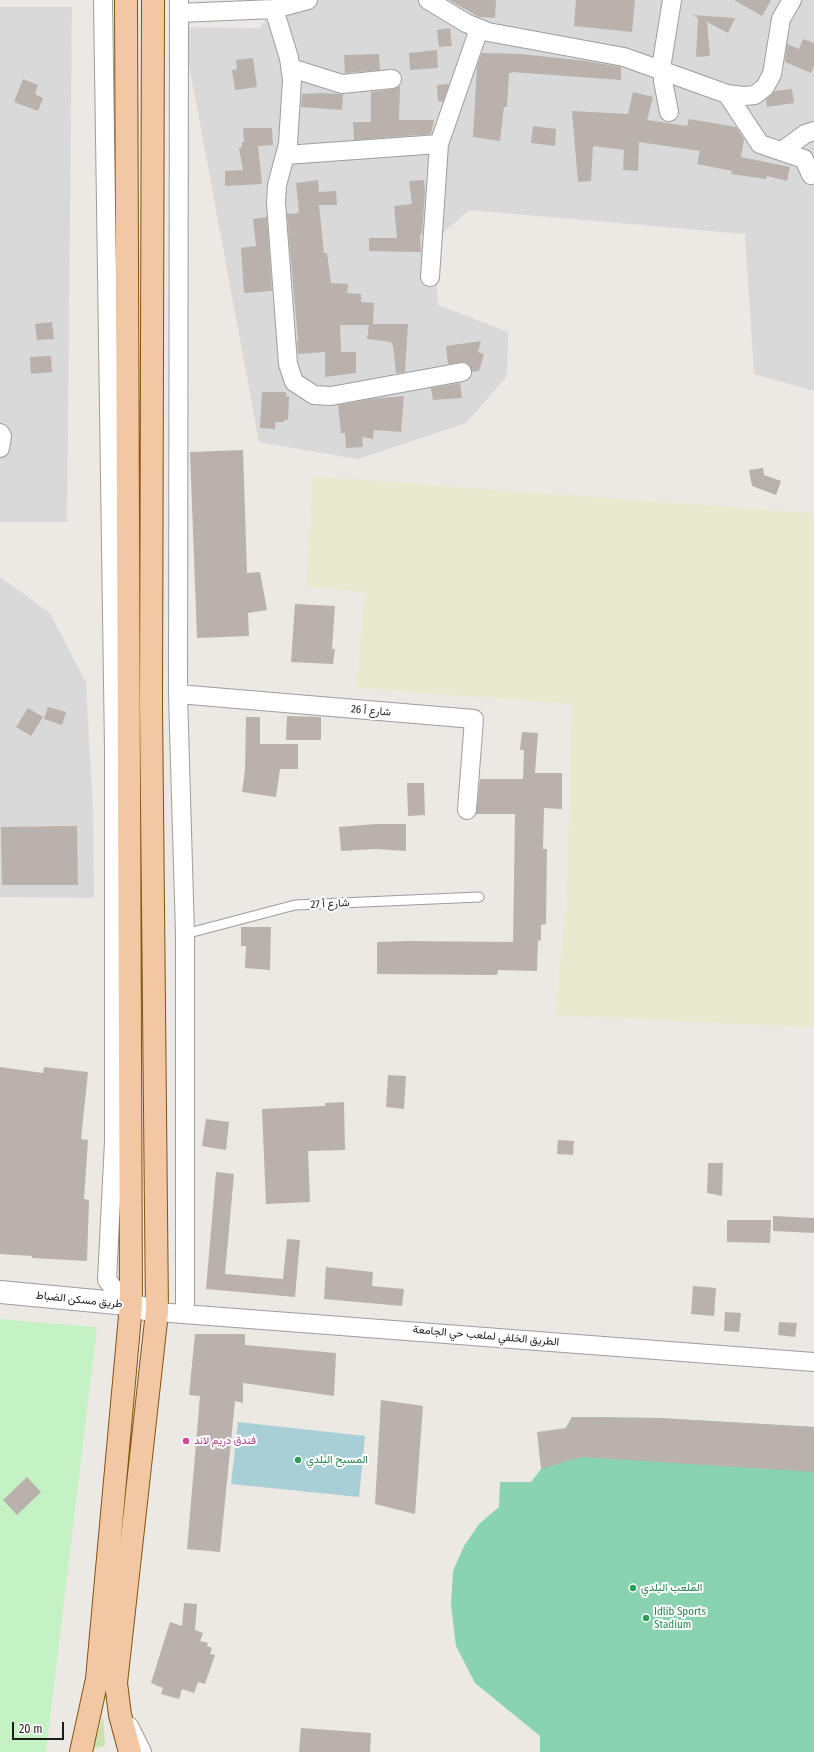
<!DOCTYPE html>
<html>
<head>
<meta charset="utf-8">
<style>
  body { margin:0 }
  #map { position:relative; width:814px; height:1752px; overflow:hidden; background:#ece8e3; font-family:"Fira Sans Condensed",sans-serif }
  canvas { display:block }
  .scale { position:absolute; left:12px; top:1722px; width:52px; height:18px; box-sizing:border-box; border:2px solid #1c1c1c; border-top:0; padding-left:5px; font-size:12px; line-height:14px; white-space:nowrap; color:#1c1c1c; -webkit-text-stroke:3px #fff; paint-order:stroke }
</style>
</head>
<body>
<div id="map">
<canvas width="814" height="1752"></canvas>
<div class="scale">20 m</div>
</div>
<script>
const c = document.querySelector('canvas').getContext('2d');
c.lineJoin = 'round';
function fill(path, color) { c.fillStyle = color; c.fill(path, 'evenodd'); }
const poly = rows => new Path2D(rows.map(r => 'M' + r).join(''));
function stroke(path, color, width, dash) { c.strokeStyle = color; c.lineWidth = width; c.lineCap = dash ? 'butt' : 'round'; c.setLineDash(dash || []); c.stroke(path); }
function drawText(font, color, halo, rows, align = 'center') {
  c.font = font + ' "Fira Sans Condensed",Vazirmatn,sans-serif'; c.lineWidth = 4; c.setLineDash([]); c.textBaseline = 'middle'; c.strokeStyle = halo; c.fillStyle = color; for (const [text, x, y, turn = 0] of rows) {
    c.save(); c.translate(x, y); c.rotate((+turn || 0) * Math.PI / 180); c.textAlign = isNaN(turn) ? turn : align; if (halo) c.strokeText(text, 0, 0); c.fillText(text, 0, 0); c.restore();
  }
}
fill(poly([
  [287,0,814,0,814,391,754,374,745,234,469,210,434,241,438,305,508,332,507,376,466,423,358,459,259,442,182,27,260,28,273,6],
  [0,7,72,7,67,522,0,522],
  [0,577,50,613,86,683,93,812,94,898,0,897]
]), '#dad9d9');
fill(poly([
  [313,476,814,513,814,1028,555,1015,567,896,572,704,356,688,365,593,306,586]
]), '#e9e9d0');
fill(poly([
  [103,1716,105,1746,93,1748]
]), '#cce1ae');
fill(poly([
  [0,1319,97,1327,46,1752,0,1752]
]), '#c4f2c4');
fill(poly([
  [572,1417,658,1418,814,1427,814,1752,540,1752,540,1736,475,1683,456,1646,451,1605,453,1571,464,1546,479,1524,499,1507,500,1482,531,1482,541,1469]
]), '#89d3b0');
fill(poly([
  [238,1422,365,1436,359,1497,231,1484]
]), '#a8cfd5');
fill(poly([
  [449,0,496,0,495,18,479,17],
  [576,0,635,0,632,32,574,26],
  [734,0,771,0,762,16],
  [693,15,735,18,728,33,707,22,710,56,696,57,698,18],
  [450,28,452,46,439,47,437,30],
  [803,39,814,43,814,66,811,73,785,62,787,44,799,49],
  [437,50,438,68,410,70,409,53],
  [482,53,521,54,586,61,621,67,621,80,512,72,512,73,509,73,507,107,504,107,500,141,473,137,477,66],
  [379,54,380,70,345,73,344,55],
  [253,58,257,87,235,90,232,70,237,69,236,60],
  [23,79,38,85,35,94,43,98,38,111,14,102],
  [449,84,443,102,438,101,437,85],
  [400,86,399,120,434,120,431,134,354,140,353,122,371,122,371,92,393,89],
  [792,89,794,103,767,107,766,100,775,91],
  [633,92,653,97,647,120,687,126,689,119,736,127,744,139,741,157,790,167,787,181,767,176,766,179,731,174,732,171,697,164,700,151,639,142,638,171,623,170,624,150,593,146,591,181,578,182,572,111,628,114],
  [319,93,343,94,342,110,301,107,302,94],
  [533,126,556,129,555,146,531,143],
  [243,128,272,128,273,145,258,146,262,184,225,186,225,171,243,170,239,148,242,147,242,142,244,142],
  [318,180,319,192,336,191,337,205,319,205,324,253,327,253,331,283,348,284,347,293,361,294,361,302,374,303,373,324,408,324,405,372,396,373,393,346,391,342,367,339,369,325,340,325,341,352,356,352,356,373,325,377,325,352,298,354,297,341,298,341,287,214,299,213,296,183],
  [424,180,425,192,422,234,420,235,421,252,369,251,369,238,397,238,394,206,412,204,409,181],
  [267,217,272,291,244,293,241,248,256,246,253,219],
  [52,322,54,339,37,340,35,324],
  [481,341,478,352,484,354,479,371,472,372,470,366,465,362,448,364,446,346],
  [51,356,52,372,31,374,30,357],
  [460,383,462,398,433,400,431,388],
  [262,392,286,392,286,397,289,396,288,420,284,420,284,422,275,422,275,429,260,428],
  [404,396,401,432,374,430,373,439,362,437,363,447,346,448,345,433,341,433,338,405,370,399],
  [243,450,247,573,260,572,267,610,248,613,249,636,197,638,190,452],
  [763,468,764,475,781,481,776,495,752,486,749,470],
  [295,604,335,606,332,649,335,649,333,664,291,662],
  [48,707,66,712,62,725,44,719],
  [28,708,43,717,31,736,16,727],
  [287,716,321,717,321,740,286,740],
  [246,717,260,717,260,744,298,744,298,769,280,769,276,797,242,792,245,770],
  [522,732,538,733,535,773,562,773,562,809,544,808,543,849,547,849,546,924,541,925,541,941,538,940,537,971,498,970,497,975,377,974,377,942,407,941,513,942,515,814,476,814,480,779,523,779,524,750,520,750],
  [407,783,424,783,425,815,408,816],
  [376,824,406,824,406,851,376,849,341,851,339,827],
  [77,826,78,885,2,885,1,827],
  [241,927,271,927,270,970,245,968,246,946,241,946],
  [0,1067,43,1073,44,1067,88,1072,81,1139,88,1140,84,1199,89,1200,87,1261,32,1258,32,1256,0,1254],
  [388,1075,406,1076,404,1109,386,1107],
  [344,1102,345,1150,308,1151,310,1202,266,1204,262,1109,325,1106,325,1103],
  [206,1119,229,1122,226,1150,202,1146],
  [558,1140,574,1141,573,1155,557,1154],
  [708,1163,723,1163,722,1196,707,1193],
  [216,1172,234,1174,225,1274,283,1279,287,1239,300,1240,295,1297,206,1289],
  [773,1216,814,1218,814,1233,773,1231],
  [727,1220,771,1220,770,1243,727,1242],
  [326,1267,373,1272,372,1286,404,1289,402,1306,324,1299],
  [693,1286,716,1288,714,1316,691,1314],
  [725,1312,741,1313,739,1332,724,1331],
  [779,1322,797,1323,795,1337,778,1335],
  [195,1334,245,1334,245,1345,336,1353,334,1396,243,1383,243,1403,235,1401,220,1552,187,1549,200,1396,189,1395],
  [381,1400,423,1406,415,1514,375,1504],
  [572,1417,658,1418,814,1427,814,1472,581,1457,541,1469,537,1432,567,1428],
  [27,1477,41,1492,17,1515,3,1500],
  [184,1603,197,1604,195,1630,203,1633,200,1641,208,1643,207,1646,212,1648,210,1654,215,1655,205,1684,198,1682,194,1693,182,1689,179,1699,161,1694,163,1688,151,1683,170,1622,182,1626],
  [301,1728,371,1733,370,1752,299,1752]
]), '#b9b1ac');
const service = poly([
  [185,934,295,905,479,897]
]);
const minor = poly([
  [103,0,114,749,114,1142,107,1280,127,1304],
  [179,0,178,694,185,934,185,1313],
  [428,0,466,23,488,32,624,57,727,94,744,96,755,95,765,87,772,74,781,19,792,0],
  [274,9,289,58,292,80,288,144,277,185,276,203,288,364,294,382,314,395,331,396,462,372],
  [179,13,274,9,308,0],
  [291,68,342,84,392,79],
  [727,94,760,144,804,159,811,175],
  [669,112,663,81,662,62,672,0],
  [782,151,805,134,814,131],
  [286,155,439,144],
  [430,277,439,144,479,29],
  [0,433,2,436,0,448],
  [178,694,474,719,467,810],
  [157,1312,814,1362],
  [129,1726,142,1752]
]);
const tertiary = poly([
  [0,1292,127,1304,157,1312]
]);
const primary = poly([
  [81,1752,97,1679,131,1305,126,0],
  [130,1752,120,1715,116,1683,157,1312,151,704,153,0]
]);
stroke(service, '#9d9d9d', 11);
stroke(minor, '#9d9d9d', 20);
stroke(tertiary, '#9d9d9d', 24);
stroke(primary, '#845310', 24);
stroke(service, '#fff', 9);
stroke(minor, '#fff', 18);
stroke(tertiary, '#fff', 22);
stroke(primary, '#f1c8a3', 22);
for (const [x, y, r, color] of [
  [186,1441,4,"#d1479c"],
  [298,1460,4,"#2e9e5b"],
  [633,1588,4,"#2e9e5b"],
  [646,1618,4,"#2e9e5b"]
]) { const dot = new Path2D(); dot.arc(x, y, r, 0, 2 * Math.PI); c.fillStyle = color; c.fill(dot); stroke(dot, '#fff', 1.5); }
drawText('11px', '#1c1c1c', '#fff', [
  ["شارع أ 26",371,711,5],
  ["شارع أ 27",330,904,-3],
  ["طريق مسكن الضباط",79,1300,6],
  ["الطريق الخلفي لملعب حي الجامعة",486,1336,5]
]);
drawText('11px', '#b23c85', '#fff', [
  ["فندق دريم لاند",194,1441]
], 'left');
drawText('11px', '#27864d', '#fff', [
  ["المسبح البلدي",306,1460],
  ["الملعب البلدي",641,1588],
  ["Idlib Sports",654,1612],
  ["Stadium",654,1625]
], 'left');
</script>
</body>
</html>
